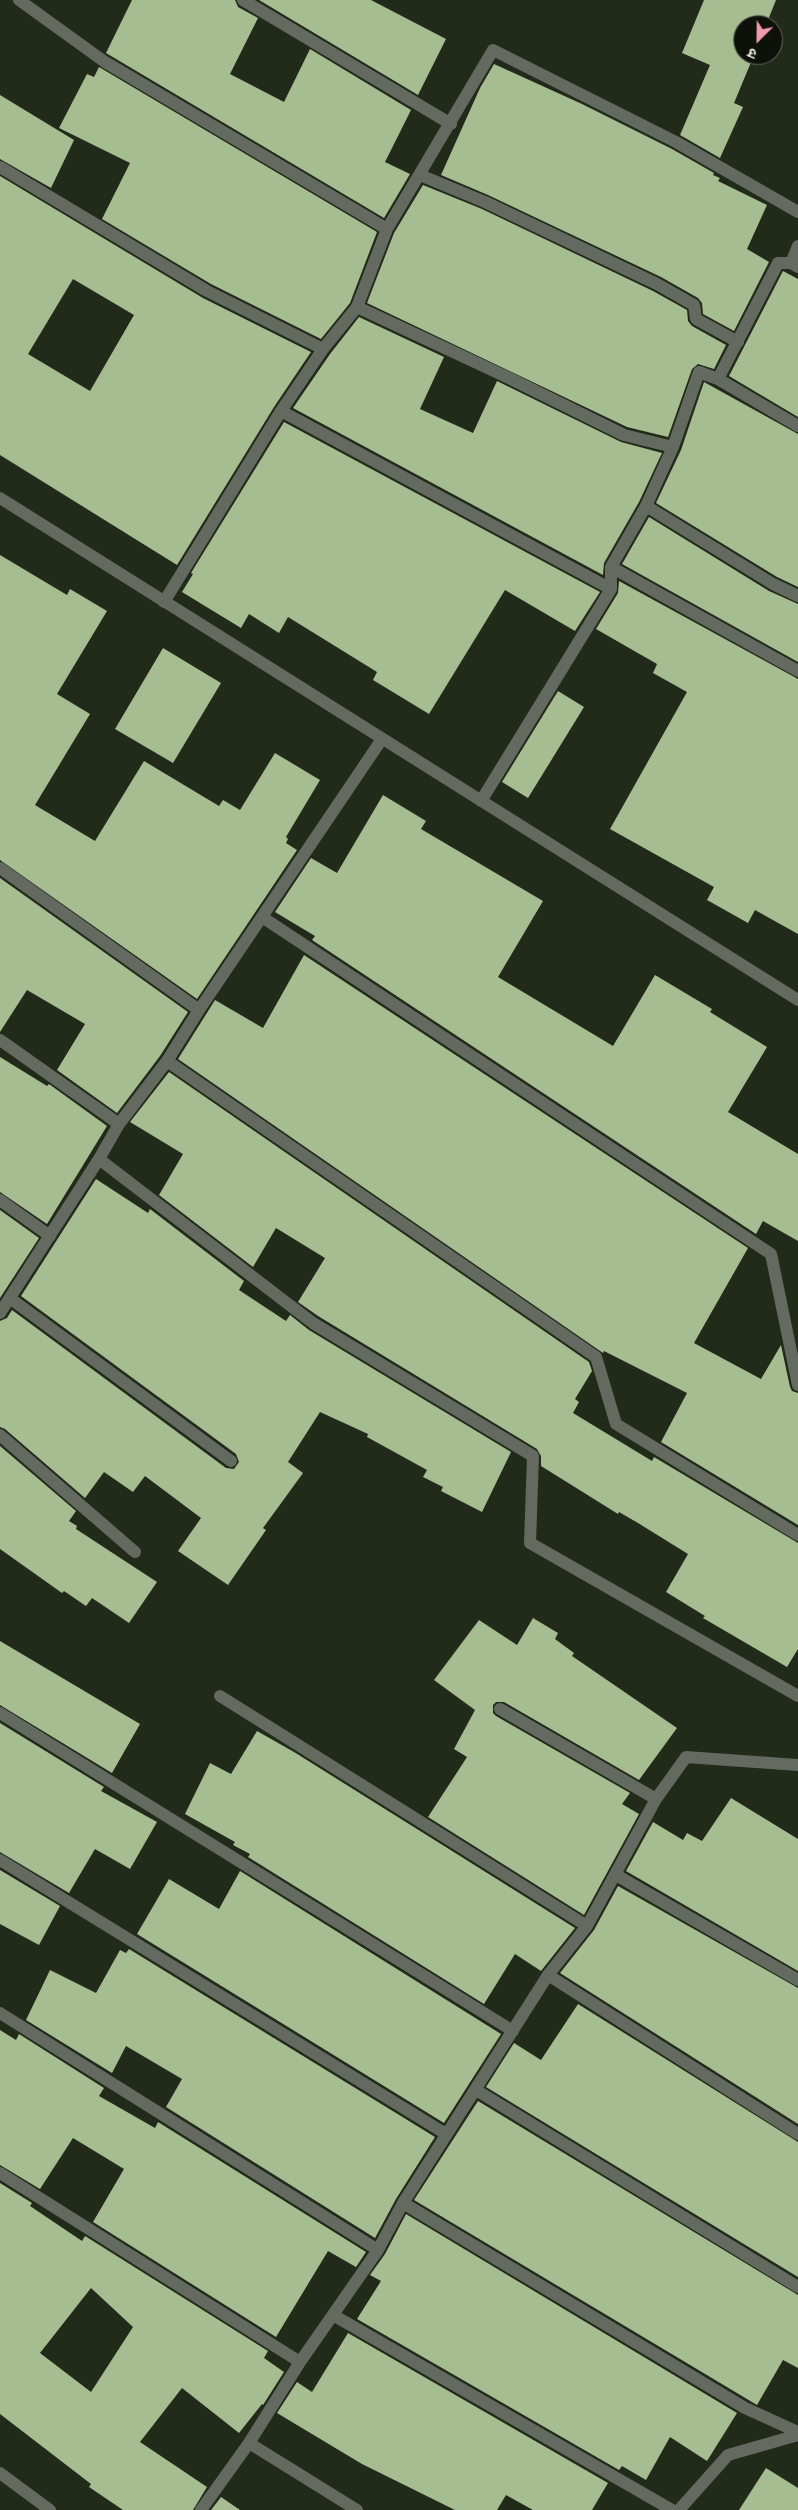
<!DOCTYPE html>
<html>
<head>
<meta charset="utf-8">
<style>
  body { margin:0 }
  #map { position:relative; width:798px; height:2510px; overflow:hidden; background:#222a19; font-family:"Alegreya Sans","Noto Sans Devanagari",sans-serif }
  canvas { display:block }
  .north { position:absolute; left:733px; top:15px; width:50px; height:50px; box-sizing:border-box; background:#0d110a; border:1px solid #646960; border-radius:50%; rotate:203deg; font-size:14px; font-weight:700; line-height:20px; text-align:center; color:#e7ede2 }
  .north::after { content:''; display:block; margin:auto; width:18px; height:22px; background:#f19ab1; clip-path:polygon(50% 0,100% 100%,50% 72%,0 100%) }
</style>
</head>
<body>
<div id="map">
<canvas width="798" height="2510"></canvas>
<div class="north">उ</div>
</div>
<script>
const c = document.querySelector('canvas').getContext('2d');
c.lineJoin = 'round';
function fill(path, color) { c.fillStyle = color; c.fill(path, 'evenodd'); }
const poly = rows => new Path2D(rows.map(r => 'M' + r).join(''));
function stroke(path, color, width, dash) { c.strokeStyle = color; c.lineWidth = width; c.lineCap = dash ? 'butt' : 'round'; c.setLineDash(dash || []); c.stroke(path); }
fill(poly([
  [132,0,235,0,238,7,258,18,230,74,284,102,310,49,411,110,385,162,410,174,384,218,106,53],
  [259,0,371,0,446,39,418,95],
  [704,0,776,0,766,25,743,25,743,55,754,55,734,103,743,107,720,158,680,135,710,65,682,53],
  [494,64,582,104,672,149,714,173,713,175,720,178,718,181,767,205,747,249,769,262,734,331,703,314,702,303,698,298,661,277,488,195,441,175,480,88],
  [99,67,377,232,350,303,321,339,211,284,102,219,130,163,59,128,87,74,94,77],
  [0,95,74,140,51,188,0,159],
  [0,176,203,298,311,352,274,407,177,565,0,455],
  [73,279,134,315,90,391,28,354],
  [423,185,482,209,653,291,687,310,688,321,692,326,726,345,714,369,698,364,692,369,668,437,627,427,367,303,394,233],
  [783,271,798,279,798,417,729,376],
  [359,317,444,357,420,409,473,433,497,381,621,442,662,453,639,502,604,563,603,575,293,408,330,354],
  [704,382,798,434,798,587,777,577,656,503,681,450],
  [284,422,600,592,575,631,505,590,429,714,373,680,377,672,288,617,279,633,249,614,241,628,182,592,193,574,191,573],
  [649,517,769,591,798,604,798,662,622,564],
  [0,555,67,595,70,589,107,611,57,694,90,714,35,805,95,841,144,761,219,806,223,800,240,810,275,753,320,780,286,837,288,839,286,843,297,850,197,999,0,860],
  [619,581,798,679,798,934,755,910,748,923,707,900,714,887,610,829,687,692,653,673,657,664,596,629,618,593],
  [163,648,221,683,173,763,115,729],
  [558,691,584,707,528,798,502,782],
  [383,795,426,821,421,829,543,901,498,977,613,1046,655,975,712,1009,710,1012,767,1047,728,1112,798,1154,798,1241,763,1221,756,1234,312,940,315,936,275,912,311,858,337,873],
  [0,878,188,1012,160,1056,117,1113,57,1070,85,1024,27,990,0,1032],
  [304,955,748,1248,694,1343,761,1379,781,1345,790,1387,792,1391,798,1393,798,1525,661,1442,687,1393,604,1351,603,1353,178,1059,215,1000,263,1028],
  [0,1057,47,1086,49,1084,107,1126,47,1224,0,1192],
  [169,1072,589,1362,592,1371,575,1399,579,1402,573,1413,652,1461,654,1457,798,1543,798,1649,787,1667,703,1618,705,1616,666,1592,688,1554,638,1523,619,1512,618,1514,541,1466,541,1456,537,1449,318,1316,298,1302,325,1258,276,1228,253,1267,159,1195,183,1154,130,1122],
  [96,1179,148,1213,150,1209,244,1281,239,1290,286,1321,290,1315,309,1330,511,1452,482,1512,441,1491,443,1487,423,1477,427,1470,367,1437,368,1434,320,1412,288,1462,303,1473,263,1528,266,1530,228,1585,178,1551,201,1518,145,1476,133,1492,104,1472,85,1498,5,1429,0,1427,0,1321,7,1318,12,1310,226,1468,234,1469,239,1462,236,1454,21,1296],
  [0,1210,39,1238,0,1298],
  [0,1446,76,1511,69,1521,77,1526,76,1529,157,1582,129,1623,92,1598,86,1606,64,1591,62,1593,0,1549],
  [533,1618,558,1633,555,1639,574,1653,572,1656,677,1728,639,1780,504,1702,496,1702,493,1705,493,1713,496,1716,630,1793,622,1804,639,1814,584,1915,428,1817,467,1757,454,1749,475,1710,434,1680,479,1620,517,1645],
  [0,1641,140,1724,112,1773,0,1705],
  [0,1723,104,1787,101,1791,157,1822,130,1869,95,1849,69,1893,0,1852],
  [257,1731,294,1752,575,1928,541,1971,515,1954,484,2004,248,1857,250,1854,233,1845,235,1842,185,1814,210,1763,231,1774],
  [731,1798,798,1839,798,1971,626,1871,653,1822,683,1840,687,1833,702,1841],
  [0,1870,60,1906,39,1945,0,1924],
  [240,1871,501,2034,444,2123,137,1934,169,1879,219,1909],
  [618,1886,798,1988,798,2124,560,1973,594,1930],
  [129,1949,435,2137,396,2199,375,2238,166,2107,182,2079,126,2046,112,2073,26,2020,50,1970,96,1993,120,1950,126,1953],
  [578,2004,798,2142,798,2277,486,2087,514,2043,541,2060],
  [0,2030,16,2040,19,2034,104,2088,99,2096,155,2128,158,2122,366,2252,356,2267,328,2251,276,2337,93,2222,124,2169,73,2138,40,2189,0,2165],
  [478,2101,798,2295,798,2368,783,2360,757,2405,414,2200],
  [0,2183,32,2203,30,2206,82,2241,85,2236,268,2351,264,2358,284,2372,263,2405,262,2404,239,2433,182,2388,140,2442,207,2487,193,2510,123,2510,89,2487,91,2484,0,2414],
  [91,2288,133,2327,91,2392,40,2353],
  [406,2214,737,2413,707,2461,670,2437,646,2480,622,2466,619,2470,357,2319,381,2281,370,2275,385,2254],
  [348,2333,608,2483,592,2510,533,2510,506,2495,497,2510,455,2510,362,2464,277,2413,297,2382,312,2392],
  [766,2468,798,2488,798,2510,739,2510],
  [221,2497,240,2510,211,2510]
]), '#a6bd92');
stroke(poly([
  [19,0,105,62,387,229],
  [243,0,451,124],
  [0,167,207,291,323,349],
  [420,175,485,202,657,284,694,305,696,319,738,342],
  [791,263,798,246],
  [357,307,507,377,624,435,673,447],
  [718,379,778,263,791,263,798,267],
  [281,411,611,589],
  [0,498,798,1000],
  [646,506,773,584,798,596],
  [611,567,798,671],
  [164,602,281,411,323,349,357,307,387,229,493,50,676,142,798,212],
  [481,801,611,589,611,567,646,506,673,447,699,372,718,379,798,426],
  [0,868,199,1010],
  [262,917,771,1254,798,1385],
  [0,1040,119,1124],
  [167,1061,596,1357,616,1424,798,1535],
  [99,1159,313,1323,533,1456,530,1543,798,1696],
  [0,1200,50,1236],
  [11,1299,231,1461],
  [0,1313,99,1159,119,1124,167,1061,199,1010,382,739],
  [0,1435,135,1552],
  [220,1696,587,1926],
  [500,1709,656,1799],
  [0,1713,513,2031],
  [0,1860,446,2134],
  [616,1875,798,1980],
  [548,1975,798,2134],
  [0,2013,378,2250],
  [476,2090,798,2287],
  [0,2173,300,2362],
  [403,2203,745,2408,798,2432],
  [333,2315,672,2510],
  [249,2443,357,2510],
  [0,2473,50,2510],
  [201,2510,249,2443,300,2362,378,2250,403,2203,548,1975,587,1926,656,1799,686,1757,798,1765],
  [679,2510,728,2455,798,2435]
]), '#656a61', 12);
</script>
</body>
</html>
